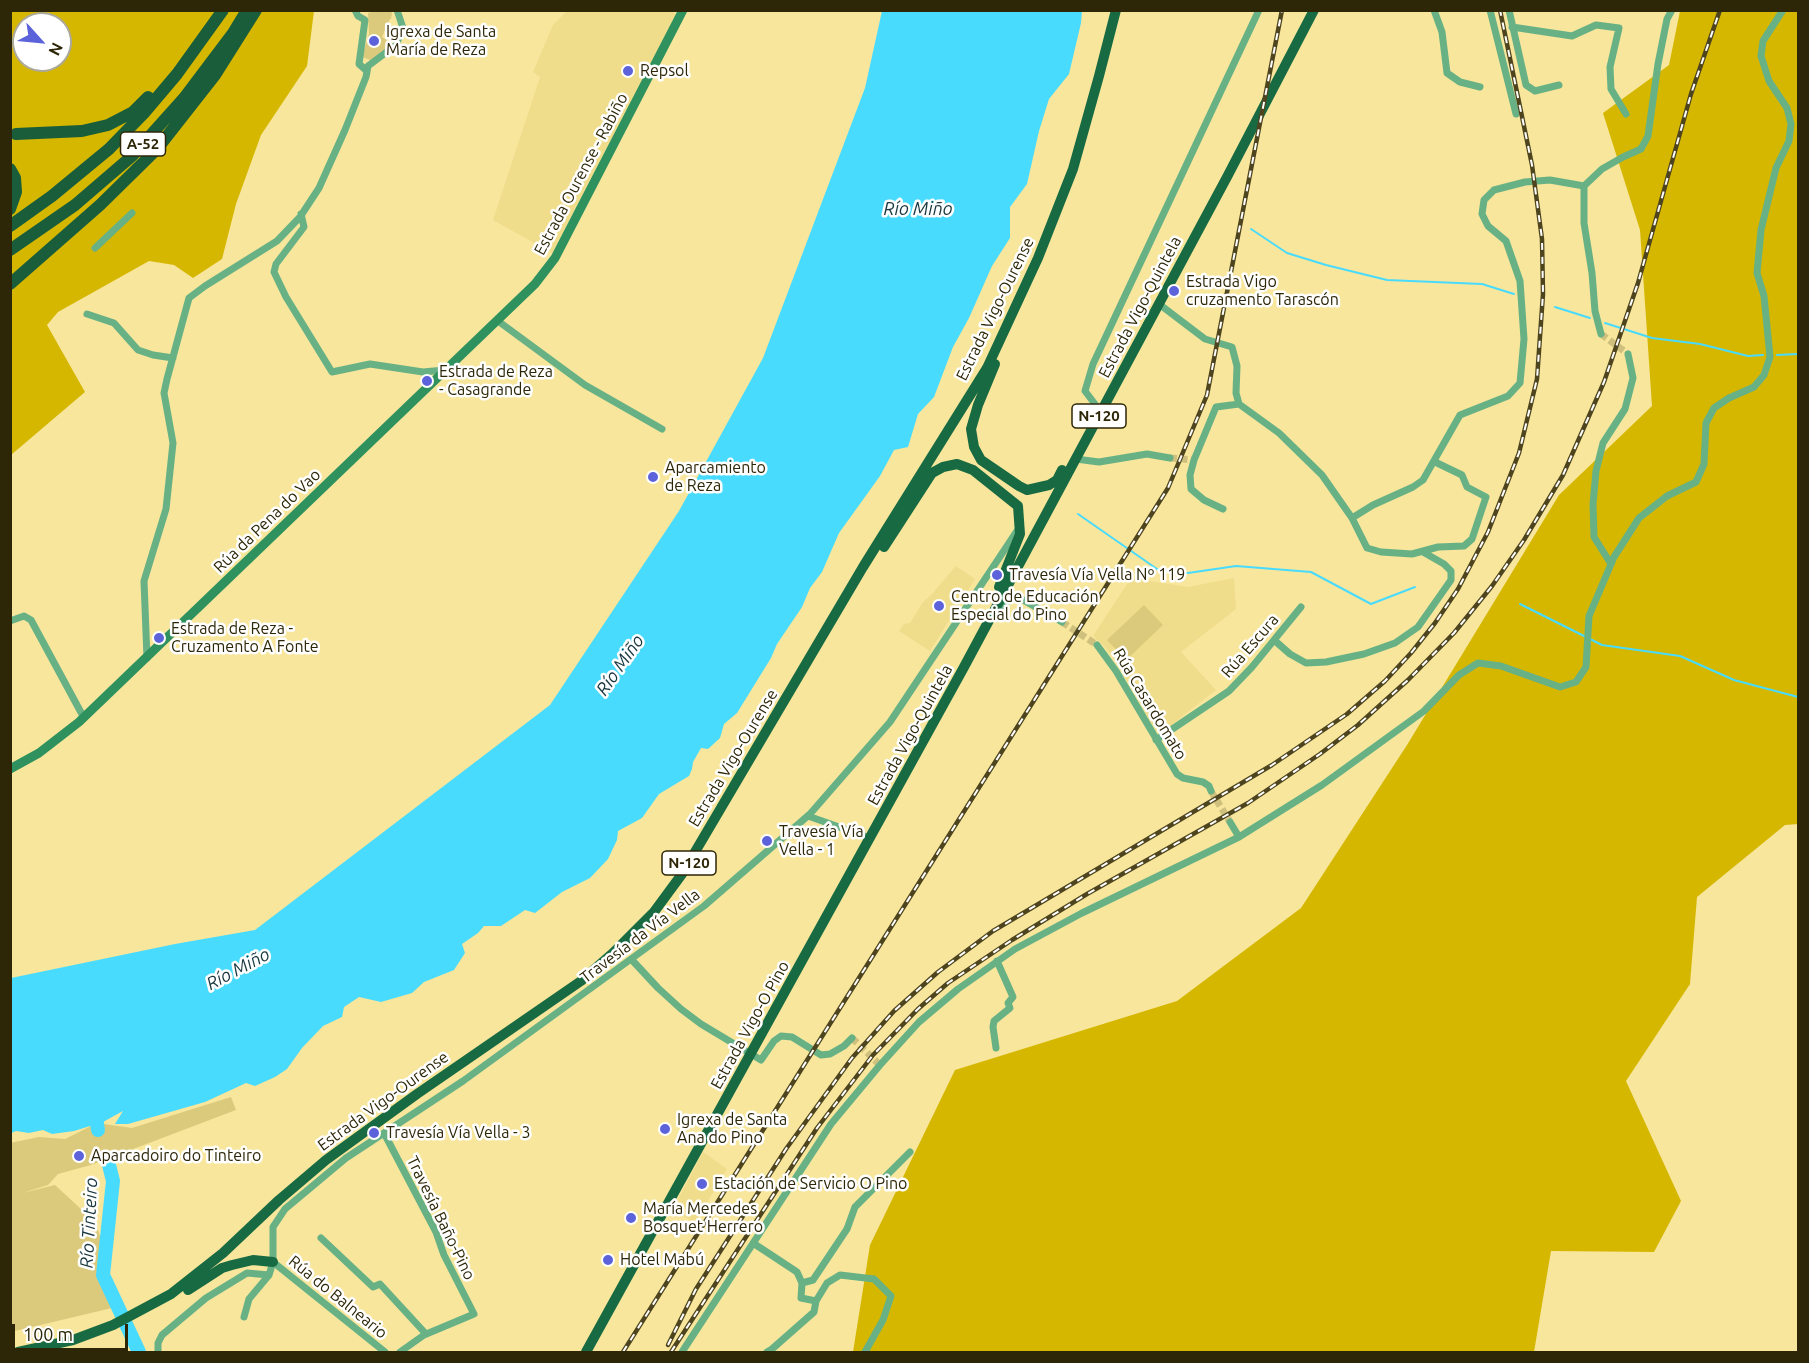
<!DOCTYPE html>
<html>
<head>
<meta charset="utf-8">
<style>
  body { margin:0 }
  #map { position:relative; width:1809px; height:1363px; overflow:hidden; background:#f7e69c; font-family:Ubuntu,sans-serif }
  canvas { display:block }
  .frame { position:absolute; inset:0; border:12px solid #2d2607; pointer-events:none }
  .north { position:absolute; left:12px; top:12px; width:60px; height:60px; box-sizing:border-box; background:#fff; border:2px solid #aba89c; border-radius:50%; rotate:117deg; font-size:16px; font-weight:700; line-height:24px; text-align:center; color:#2d2607 }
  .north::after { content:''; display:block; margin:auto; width:21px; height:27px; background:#5c62da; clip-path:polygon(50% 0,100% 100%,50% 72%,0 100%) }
  .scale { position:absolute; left:12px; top:1324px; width:116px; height:27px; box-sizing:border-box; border:3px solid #2d2607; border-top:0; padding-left:8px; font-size:18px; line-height:21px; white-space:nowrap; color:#2d2607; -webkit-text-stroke:4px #fff; paint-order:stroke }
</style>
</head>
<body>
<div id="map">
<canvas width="1809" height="1363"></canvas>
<div class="frame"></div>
<div class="north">N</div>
<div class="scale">100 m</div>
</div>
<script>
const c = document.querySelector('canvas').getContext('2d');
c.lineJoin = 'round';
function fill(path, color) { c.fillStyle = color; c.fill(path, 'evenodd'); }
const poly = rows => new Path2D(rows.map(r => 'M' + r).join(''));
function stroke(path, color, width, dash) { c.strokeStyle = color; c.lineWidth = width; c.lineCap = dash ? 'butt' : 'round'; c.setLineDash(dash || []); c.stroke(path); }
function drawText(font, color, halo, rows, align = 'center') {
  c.font = font + ' Ubuntu,sans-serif'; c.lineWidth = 5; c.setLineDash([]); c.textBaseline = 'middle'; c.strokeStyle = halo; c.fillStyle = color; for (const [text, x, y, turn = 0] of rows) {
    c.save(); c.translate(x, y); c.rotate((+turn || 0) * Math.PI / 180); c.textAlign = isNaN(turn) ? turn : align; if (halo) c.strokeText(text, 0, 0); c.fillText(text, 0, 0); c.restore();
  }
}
fill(poly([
  [668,10,676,14,668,29,552,253,493,220,540,77,533,72,553,25,567,11],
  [956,566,975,579,930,651,899,631,904,624,910,623,923,602,931,595],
  [1131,578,1188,587,1234,578,1236,609,1181,652,1216,690,1161,733,1156,731,1118,665,1105,647,1093,636],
  [703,1152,727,1169,695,1223,679,1213,675,1205]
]), '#f0dd8b');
fill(poly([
  [375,11,391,11,392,13,391,19,390,19,382,37,387,40,385,44,389,47,373,61,362,57,369,34,368,13],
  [1144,605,1163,625,1126,660,1107,640],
  [231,1097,236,1110,91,1165,58,1174,48,1185,22,1193,55,1185,95,1222,104,1247,99,1277,116,1307,11,1332,10,1143,39,1137,65,1139,97,1123,132,1128]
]), '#dcca7c');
fill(poly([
  [11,11,314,11,307,66,261,135,236,204,222,259,193,278,174,265,149,261,58,312,47,325,85,392,11,455],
  [24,24,60,24,60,60,24,60],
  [1680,11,1798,11,1798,824,1785,825,1697,897,1690,984,1626,1081,1681,1201,1654,1252,1551,1251,1534,1352,853,1352,870,1245,955,1070,1177,1001,1301,908,1407,745,1559,495,1652,406,1640,230,1603,113,1669,65]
]), '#d6b700');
fill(poly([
  [882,11,1082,11,1081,23,1069,74,1049,99,1039,131,1027,184,1010,207,1010,238,992,266,969,318,953,347,934,397,918,414,908,447,894,450,880,476,839,533,822,572,810,588,802,607,777,644,771,658,737,713,724,724,720,738,708,749,701,748,693,762,692,769,689,776,659,794,642,818,618,831,617,840,608,859,590,878,562,892,535,913,525,910,501,926,484,926,478,933,462,944,465,953,454,970,424,982,412,993,381,1002,359,997,344,1007,342,1017,323,1026,302,1048,287,1069,275,1077,255,1086,246,1083,205,1102,128,1124,115,1124,123,1111,103,1122,74,1131,52,1134,43,1130,29,1133,16,1131,11,1133,11,978,175,944,255,930,550,705,679,511,763,358,865,88]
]), '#49dbfd');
stroke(poly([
  [1251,229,1287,253,1326,265,1387,280,1482,284,1514,294],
  [1555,307,1590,318],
  [1605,323,1652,338,1700,344,1748,356,1763,355],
  [1777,355,1798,354],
  [1078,514,1157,569,1188,573,1236,566,1311,572,1371,604,1415,587],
  [1520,604,1602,645,1680,656,1734,680,1798,697]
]), '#49dbfd', 2);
stroke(poly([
  [94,1105,98,1130],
  [108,1161,113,1181,103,1275,139,1352]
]), '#49dbfd', 14);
stroke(poly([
  [1601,334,1628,354],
  [1170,458,1194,460],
  [1062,622,1097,645],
  [1211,791,1230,822],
  [852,1038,880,1065]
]), '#cfc07e', 7, [7, 3.5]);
stroke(poly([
  [355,10,358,16,365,20,359,64,367,71],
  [1434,10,1442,32,1447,73,1460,82,1480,87],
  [1490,10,1516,114],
  [1509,10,1526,85,1535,91,1559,85],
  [1512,27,1572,36,1596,25,1619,28,1610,67,1611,89,1626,114],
  [301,214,304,227,276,264,274,272,286,297,332,372,370,364,423,372,445,370],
  [95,248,132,213],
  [1159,304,1205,339,1232,347,1237,366,1236,393,1239,404,1279,433,1322,475,1352,518,1367,548,1381,552,1412,554,1438,547,1464,546,1472,539,1486,497,1467,487,1462,475,1435,462],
  [87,314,114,323,138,350,153,355,173,358],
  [498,321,585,385,662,429],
  [1601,334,1595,311,1592,273,1584,223,1584,186,1602,169,1623,157,1641,149,1648,136,1658,64,1667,19,1672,10],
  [1101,412,1085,391,1093,364,1259,10],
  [1076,459,1099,462,1147,454,1170,458],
  [1223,509,1204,500,1191,489,1190,475,1194,460,1216,407,1239,404],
  [1352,518,1373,505,1413,487,1423,480,1460,415,1508,396,1520,383,1524,339,1520,281,1506,241,1488,226,1482,214,1484,200,1494,190,1525,182,1550,180,1584,186],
  [1611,564,1594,537,1593,504,1596,471,1603,443,1625,409,1633,378,1628,354],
  [1016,596,1062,622],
  [998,609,1016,596],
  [10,621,24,616,31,620,84,718],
  [1274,640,1290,654,1306,663,1326,662,1364,654,1395,643,1418,627,1451,580,1451,571,1444,564,1423,552],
  [1097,645,1116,671,1177,774,1183,778,1203,782,1209,786,1211,791],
  [147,658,144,581,166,509,173,443,164,393,167,379,189,298,205,286,277,241,300,217,319,188,345,130,366,77,368,66,396,45,403,28,397,10],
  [1156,740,1229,691,1252,667,1301,607],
  [808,816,870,838],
  [1230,822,1239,837],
  [632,960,658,988,681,1009,701,1024,761,1060,774,1041,781,1036,792,1037,821,1055,830,1054,844,1046,852,1038],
  [996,1048,993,1027,994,1021,1010,1008,1008,1003,1013,997,997,961],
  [384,1133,436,1232,444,1255,474,1314,424,1335,400,1352],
  [321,1238,373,1287,380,1284,426,1334],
  [753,1243,797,1272,802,1283,801,1298,816,1301],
  [273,1262,385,1352],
  [802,1283,813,1280,847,1229,855,1207,910,1152],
  [244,1317,249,1299,269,1275,273,1262,273,1227,285,1209,346,1158,463,1081,704,906,810,814,890,722,1017,531],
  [158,1352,158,1343,162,1335,206,1298,247,1273,269,1275],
  [682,1352,831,1124,880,1065,919,1022,958,989,1015,949,1082,913,1239,837,1322,785,1424,711,1459,675,1478,663,1501,666,1560,687,1576,682,1586,667,1589,616,1614,557,1639,518,1667,496,1696,482,1704,464,1706,423,1714,408,1729,398,1754,387,1764,375,1770,357,1764,296,1757,273,1761,230,1776,168,1789,141,1791,124,1787,108,1769,81,1761,56,1763,41,1783,10],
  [767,1352,772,1349,814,1312,816,1301,827,1283,840,1275,874,1279,891,1296,883,1320,865,1352]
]), '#67b185', 7);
stroke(poly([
  [10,769,39,753,79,722,535,284,555,258,683,10]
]), '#2e915e', 9);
stroke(poly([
  [995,364,978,405,971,429,974,447,981,460,1019,486,1027,490,1049,485,1057,480,1062,470],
  [884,547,932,473,943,467,957,464,973,470,1018,506,1020,534,999,587],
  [188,1290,222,1268,232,1265,253,1260,273,1262],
  [18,1352,73,1340,113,1325,171,1294,223,1253,279,1200,326,1160,417,1094,581,981,613,953,654,912,682,874,863,567,987,368,1038,258,1073,169,1099,76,1116,10],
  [586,1352,964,667,1227,177,1314,10]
]), '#186a42', 10);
stroke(poly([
  [16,134,82,131,108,125,133,112,148,97],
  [10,169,15,178,16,192,10,209],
  [10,226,52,196,109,149,144,113,177,74,223,10],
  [10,250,75,205,132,156,184,98,233,33,247,10],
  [10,284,100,205,157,149,215,75,256,10]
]), '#1a5d3b', 12);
const rail = poly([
  [668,1345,696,1289,786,1149,852,1058,894,1011,938,972,993,931,1272,765,1347,714,1385,681,1411,653,1435,623,1458,589,1488,532,1519,453,1537,379,1543,294,1542,239,1532,165,1500,10],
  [623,1352,1168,488,1207,395,1282,10],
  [671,1352,817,1128,873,1055,918,1009,948,983,1012,940,1087,894,1248,803,1320,754,1358,725,1408,680,1454,633,1492,586,1524,540,1563,475,1604,382,1638,283,1691,94,1720,10]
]);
stroke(rail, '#4e451f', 4.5);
stroke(rail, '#fff', 2, [7]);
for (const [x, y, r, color] of [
  [374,41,6,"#5c62da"],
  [628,71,6,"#5c62da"],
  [1174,291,6,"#5c62da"],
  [427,381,6,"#5c62da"],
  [653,477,6,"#5c62da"],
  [997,575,6,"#5c62da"],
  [939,606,6,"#5c62da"],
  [159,638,6,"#5c62da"],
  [767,841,6,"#5c62da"],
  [665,1129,6,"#5c62da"],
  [374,1133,6,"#5c62da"],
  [79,1156,6,"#5c62da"],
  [702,1184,6,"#5c62da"],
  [631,1218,6,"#5c62da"],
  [608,1260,6,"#5c62da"]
]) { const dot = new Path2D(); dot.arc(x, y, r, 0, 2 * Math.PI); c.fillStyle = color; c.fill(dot); stroke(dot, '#fff', 2); }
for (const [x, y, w] of [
  [143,144,45],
  [1099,416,54],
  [689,863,54]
]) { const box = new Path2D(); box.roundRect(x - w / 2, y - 12, w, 24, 4.5); c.fillStyle = '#fff'; c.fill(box); stroke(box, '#2d2607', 1.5); }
drawText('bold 15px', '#2d2607', null, [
  ["A-52",143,144],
  ["N-120",1099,416],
  ["N-120",689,863]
]);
drawText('16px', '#2d2607', '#fff', [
  ["Igrexa de Santa",386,32],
  ["María de Reza",386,50],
  ["Repsol",640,71],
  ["Estrada Vigo",1186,282],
  ["cruzamento Tarascón",1186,300],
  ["Estrada de Reza",439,372],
  ["- Casagrande",439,390],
  ["Aparcamiento",665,468],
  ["de Reza",665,486],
  ["Travesía Vía Vella Nº 119",1009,575],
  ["Centro de Educación",951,597],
  ["Especial do Pino",951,615],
  ["Estrada de Reza -",171,629],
  ["Cruzamento A Fonte",171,647],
  ["Travesía Vía",779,832],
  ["Vella - 1",779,850],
  ["Igrexa de Santa",677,1120],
  ["Ana do Pino",677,1138],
  ["Travesía Vía Vella - 3",386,1133],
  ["Aparcadoiro do Tinteiro",91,1156],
  ["Estación de Servicio O Pino",714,1184],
  ["María Mercedes",643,1209],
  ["Bosquet Herrero",643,1227],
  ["Hotel Mabú",620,1260]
], 'left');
drawText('16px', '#2d2607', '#fff', [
  ["Estrada Ourense - Rabiño",581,174,-62],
  ["Estrada Vigo-Quintela",1140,307,-62],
  ["Estrada Vigo-Ourense",995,309,-64],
  ["Rúa da Pena do Vao",267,521,-44],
  ["Rúa Escura",1250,646,-49],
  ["Rúa Casardomato",1150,704,59],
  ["Estrada Vigo-Quintela",910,735,-61],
  ["Estrada Vigo-Ourense",733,758,-59],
  ["Travesía da Vía Vella",640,936,-37],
  ["Estrada Vigo-O Pino",750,1025,-61],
  ["Estrada Vigo-Ourense",383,1101,-36],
  ["Travesía Baño-Pino",441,1218,64],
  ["Rúa do Balneario",338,1297,39]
]);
drawText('italic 18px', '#19373f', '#fff', [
  ["Río Miño",918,209],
  ["Río Miño",620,665,-55],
  ["Río Miño",238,969,-28],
  ["Río Tinteiro",89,1223,-87]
]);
</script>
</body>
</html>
